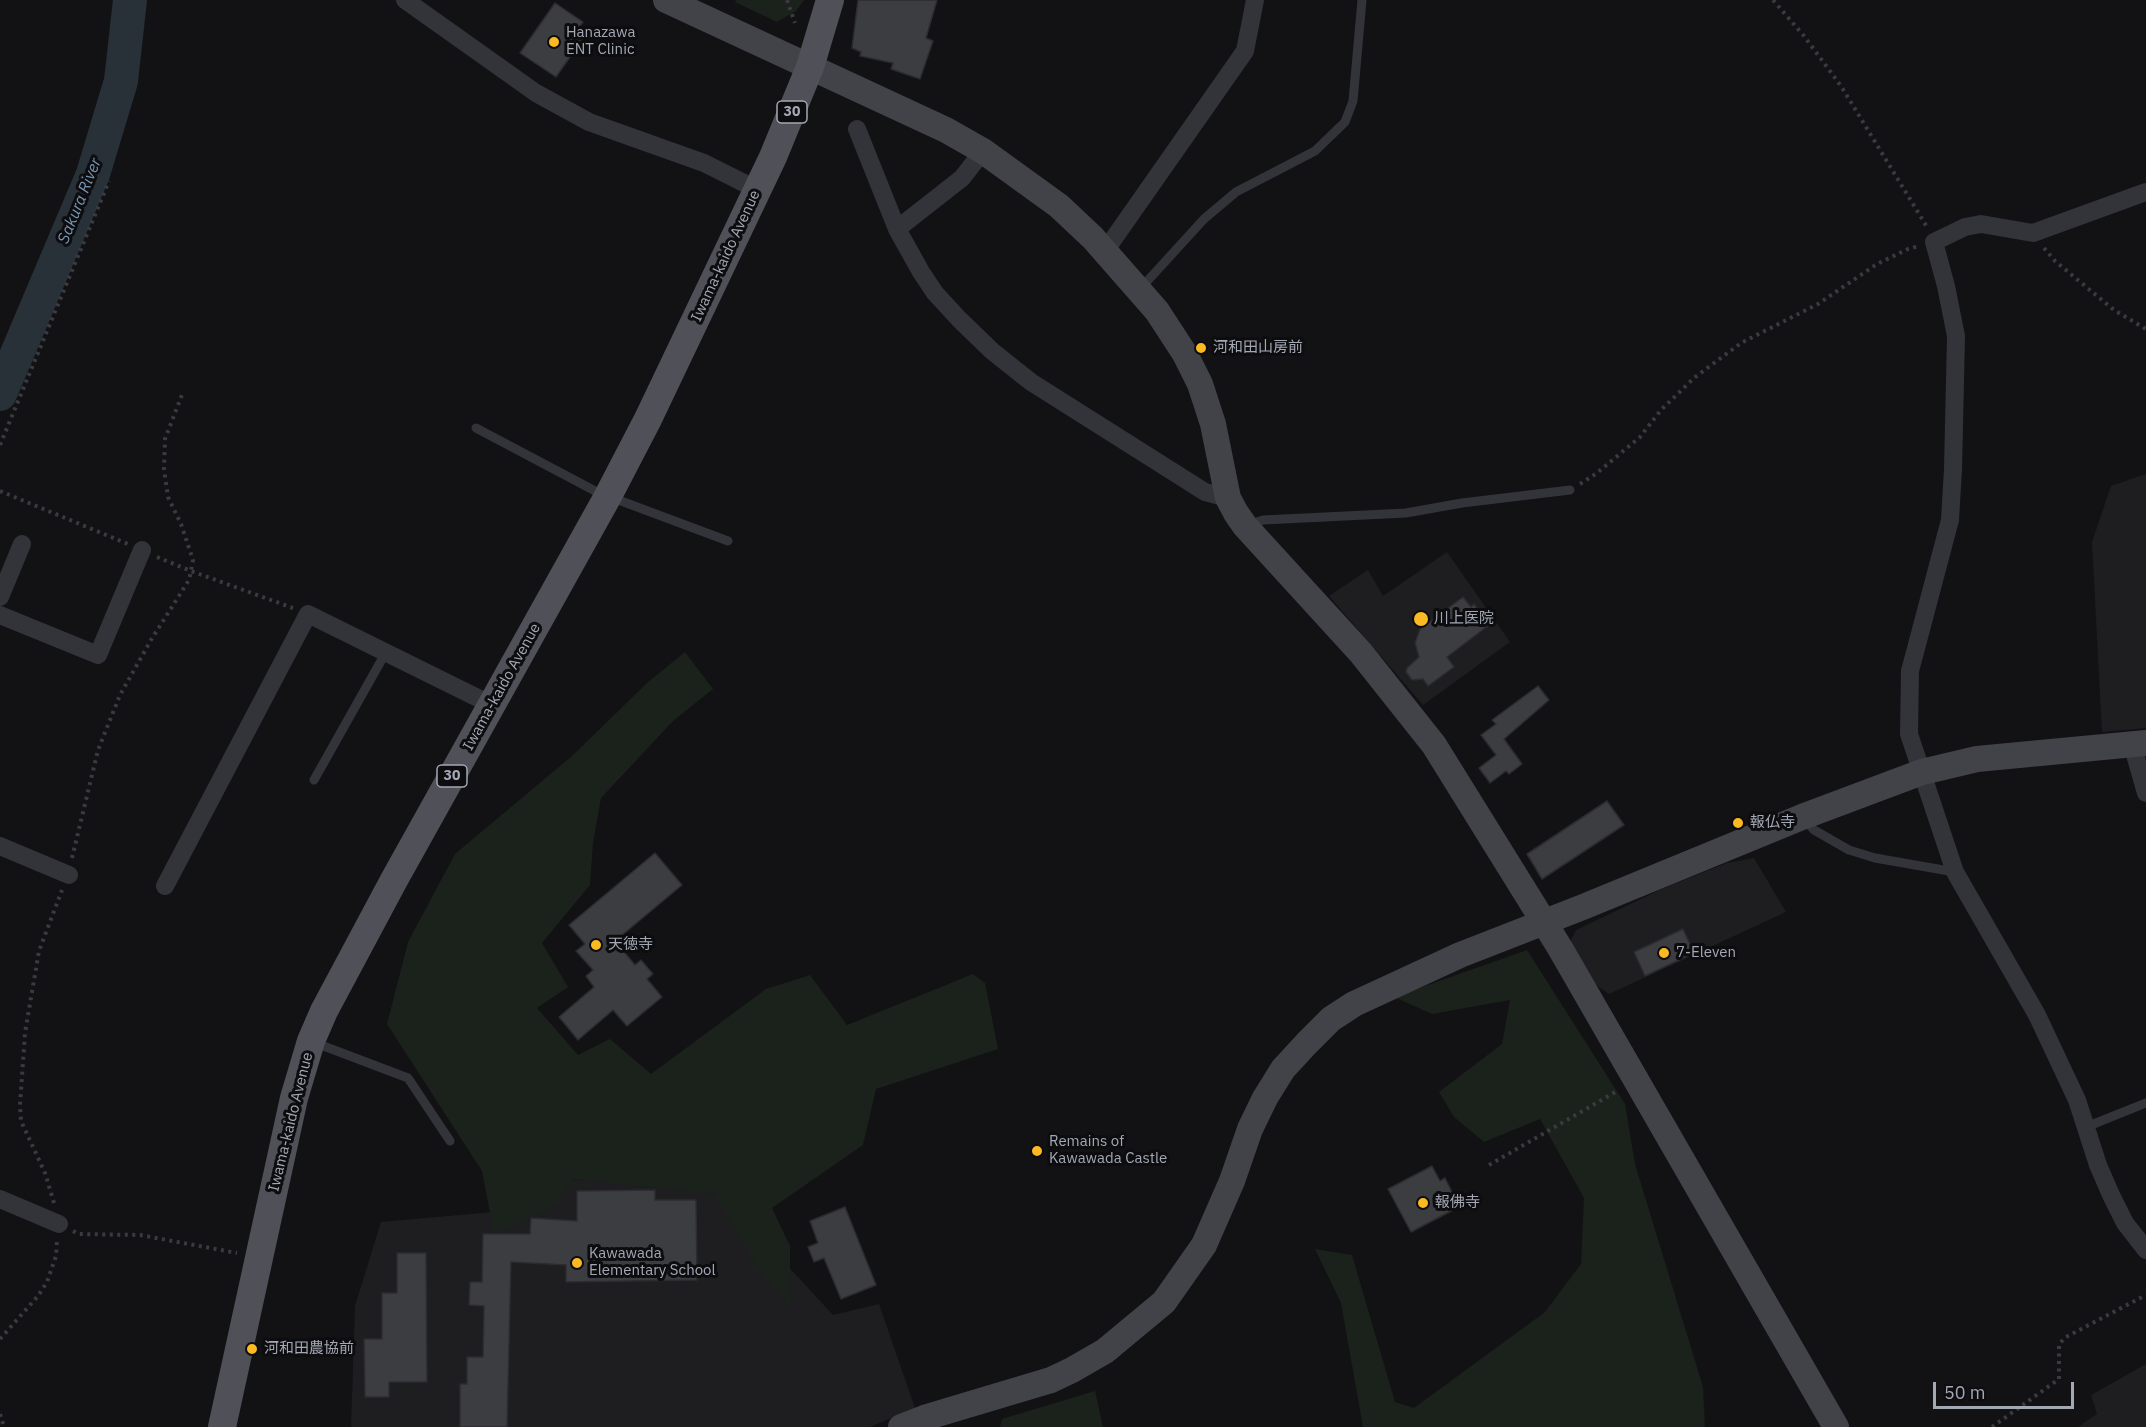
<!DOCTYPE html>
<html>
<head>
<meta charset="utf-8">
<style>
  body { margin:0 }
  #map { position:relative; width:2146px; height:1427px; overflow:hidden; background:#121214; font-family:"IBM Plex Sans",sans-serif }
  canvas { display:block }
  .scale { position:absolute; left:1933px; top:1382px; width:141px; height:27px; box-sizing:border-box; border:3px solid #a3a8b5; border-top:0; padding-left:8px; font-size:18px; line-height:21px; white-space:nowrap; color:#a3a8b5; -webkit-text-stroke:4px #0d0d0f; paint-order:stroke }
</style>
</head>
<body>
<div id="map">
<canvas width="2146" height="1427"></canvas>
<div class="scale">50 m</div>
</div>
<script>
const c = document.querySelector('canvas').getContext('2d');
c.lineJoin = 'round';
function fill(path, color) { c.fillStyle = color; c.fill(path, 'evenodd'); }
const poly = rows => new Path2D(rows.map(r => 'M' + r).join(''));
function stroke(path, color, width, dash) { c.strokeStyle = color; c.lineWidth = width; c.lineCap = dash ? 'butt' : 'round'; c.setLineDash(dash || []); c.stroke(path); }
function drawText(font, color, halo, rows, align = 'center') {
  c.font = font + ' "IBM Plex Sans","Noto Sans JP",sans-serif'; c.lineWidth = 6; c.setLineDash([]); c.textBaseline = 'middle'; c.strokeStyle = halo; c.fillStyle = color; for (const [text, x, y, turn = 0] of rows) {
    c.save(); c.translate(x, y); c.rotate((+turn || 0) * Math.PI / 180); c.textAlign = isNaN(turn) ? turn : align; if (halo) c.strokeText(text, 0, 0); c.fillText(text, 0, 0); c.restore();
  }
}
fill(poly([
  [2146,474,2146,728,2102,732,2092,542,2111,486],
  [1447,552,1510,642,1423,705,1329,596,1368,570,1383,596],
  [1754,858,1786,912,1609,994,1589,980,1569,944,1576,930,1664,888,1727,863],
  [683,1178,727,1200,833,1315,879,1304,915,1408,870,1427,351,1427,355,1306,381,1222,538,1208,539,1180],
  [2146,1364,2146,1427,2078,1427,2097,1414,2091,1395]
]), '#1e1e21');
fill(poly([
  [736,0,804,0,796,11,777,22,735,2],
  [685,652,713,689,673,721,601,798,593,843,590,885,542,943,568,987,537,1008,578,1055,610,1039,651,1074,766,989,810,975,847,1025,973,974,985,983,998,1049,876,1089,863,1145,772,1208,790,1246,790,1306,757,1267,715,1194,573,1179,556,1205,494,1234,482,1171,387,1024,408,942,455,854,572,756,647,683],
  [1527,950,1625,1104,1635,1164,1703,1387,1705,1427,1363,1427,1341,1303,1315,1249,1352,1255,1395,1402,1414,1408,1545,1312,1581,1264,1584,1198,1540,1119,1484,1142,1454,1117,1439,1092,1502,1044,1510,1000,1432,1014,1394,997],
  [1095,1391,1103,1427,1000,1427,1002,1419]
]), '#1a221b');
stroke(poly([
  [0,394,93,174,121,81,130,0]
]), '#283038', 34);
const building = poly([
  [858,0,937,0,926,38,933,41,920,79,891,69,893,63,860,56,861,52,852,48,858,0],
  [555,3,583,22,580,26,588,31,556,77,520,53,555,3],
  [1463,597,1471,607,1474,604,1489,625,1447,657,1454,667,1428,686,1423,679,1412,680,1406,672,1407,668,1419,657,1415,643,1420,629,1463,597],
  [1538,686,1549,700,1504,739,1522,764,1509,774,1506,771,1490,783,1479,768,1496,755,1481,735,1496,724,1492,720,1538,686],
  [1607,801,1624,825,1542,879,1527,854,1607,801],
  [655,853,682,885,615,941,635,965,641,960,653,974,647,979,662,997,627,1026,613,1010,578,1040,559,1017,594,987,586,976,593,970,576,951,585,944,569,925,655,853],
  [1683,929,1694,953,1645,976,1634,952,1683,929],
  [1432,1166,1440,1181,1445,1178,1453,1194,1448,1197,1455,1209,1411,1232,1388,1189,1432,1166],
  [655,1190,655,1200,696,1200,697,1280,566,1282,566,1265,511,1262,507,1427,460,1427,460,1384,467,1384,467,1357,483,1357,484,1306,469,1305,470,1282,482,1282,483,1234,530,1234,531,1218,577,1221,577,1191,655,1190],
  [845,1207,876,1285,841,1299,824,1258,814,1262,808,1247,818,1243,810,1221,845,1207],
  [397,1253,426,1253,427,1382,389,1382,389,1397,365,1397,364,1339,382,1339,382,1293,397,1293,397,1253]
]);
fill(building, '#3c3d41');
stroke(building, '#2c2c30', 1.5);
stroke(poly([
  [787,0,795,23],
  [1773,0,1804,36,1841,86,1927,227],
  [2044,248,2055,261,2114,310,2146,329],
  [0,445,109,181],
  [1580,484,1597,473,1640,437,1661,410,1694,378,1741,343,1818,304,1877,264,1908,249,1919,246],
  [0,491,128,544],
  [157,557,191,571,293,608],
  [72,858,98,750,120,695,151,640,189,580,191,571,193,560,181,524,168,497,164,469,165,439,183,392],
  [1489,1165,1619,1090],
  [54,1203,45,1173,21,1121,20,1105,25,1033,39,951,62,890],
  [73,1231,79,1234,140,1235,237,1253],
  [0,1339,38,1296,47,1282,56,1256,57,1240],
  [0,1414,4,1427],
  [1992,1427,2059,1379,2059,1344,2066,1337,2146,1295]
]), '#393b40', 4, [3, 4.5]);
stroke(poly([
  [1141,288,1204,219,1236,192,1315,151,1345,122,1353,101,1362,0],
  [476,428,597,492,728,541],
  [1248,525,1263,520,1406,513,1462,503,1570,490],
  [314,780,386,652],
  [1804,819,1814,830,1849,850,1875,858,1955,872],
  [313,1042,408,1078,450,1141],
  [2086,1127,2146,1103]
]), '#333439', 9);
stroke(poly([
  [405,0,536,93,589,122,704,163,758,190],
  [857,129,897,229,921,272,935,293,959,319,992,351,1031,382,1205,492,1228,498],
  [2146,192,2033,233,1981,224,1965,227,1934,242,1946,286,1956,336,1953,469,1950,520,1910,671,1909,734,1955,872,2037,1015,2077,1100,2098,1165,2111,1195,2125,1223,2146,1250],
  [897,229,962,178,983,151],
  [1105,251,1245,51,1255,0],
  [0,597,22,544],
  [0,615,98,655,142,550],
  [2132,744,2146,793],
  [0,846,69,875],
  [165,886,308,614,492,705],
  [0,1199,59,1224]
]), '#333439', 18);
stroke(poly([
  [666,0,946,130,983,151,1059,206,1093,238,1157,311,1185,354,1200,384,1213,424,1228,498,1236,513,1245,526,1361,653,1434,745,1560,948,1836,1427],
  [901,1427,924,1418,1051,1380,1072,1370,1105,1351,1164,1302,1204,1245,1232,1181,1250,1129,1265,1098,1283,1069,1307,1043,1331,1019,1354,1004,1460,955,1583,907,1802,817,1922,772,1977,759,2146,743]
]), '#414349', 26);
stroke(poly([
  [222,1427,294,1098,311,1041,324,1011,394,880,608,496,648,419,773,157,810,67,830,0]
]), '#4f5058', 28);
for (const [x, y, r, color] of [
  [554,42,6,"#fbba22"],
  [1201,348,6,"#fbba22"],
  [1421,619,8,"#fbba22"],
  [1738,823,6,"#fbba22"],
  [596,945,6,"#fbba22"],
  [1664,953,6,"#fbba22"],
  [1037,1151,6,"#fbba22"],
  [1423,1203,6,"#fbba22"],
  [577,1263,6,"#fbba22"],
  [252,1349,6,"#fbba22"]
]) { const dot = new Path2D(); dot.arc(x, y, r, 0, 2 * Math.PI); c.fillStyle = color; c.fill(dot); stroke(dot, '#0d0d0f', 2); }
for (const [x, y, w] of [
  [792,112,30],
  [452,776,30]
]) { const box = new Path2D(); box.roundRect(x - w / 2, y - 11, w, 22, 4.5); c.fillStyle = '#0d0d0f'; c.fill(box); stroke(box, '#a3a8b5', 1.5); }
drawText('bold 14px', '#a3a8b5', null, [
  ["30",792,112],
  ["30",452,776]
]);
drawText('15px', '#a3a8b5', '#0d0d0f', [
  ["Hanazawa",566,33],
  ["ENT Clinic",566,50],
  ["河和田山房前",1213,348],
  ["川上医院",1434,619],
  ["報仏寺",1750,823],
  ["天徳寺",608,945],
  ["7-Eleven",1676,953],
  ["Remains of",1049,1142],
  ["Kawawada Castle",1049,1159],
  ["報佛寺",1435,1203],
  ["Kawawada",589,1254],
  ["Elementary School",589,1271],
  ["河和田農協前",264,1349]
], 'left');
drawText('15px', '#a3a8b5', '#0d0d0f', [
  ["Iwama-kaido Avenue",726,256,-65],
  ["Iwama-kaido Avenue",502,687,-61],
  ["Iwama-kaido Avenue",291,1122,-76]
]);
drawText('italic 16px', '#7795b3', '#0d0d0f', [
  ["Sakura River",80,201,-68]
]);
</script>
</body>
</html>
